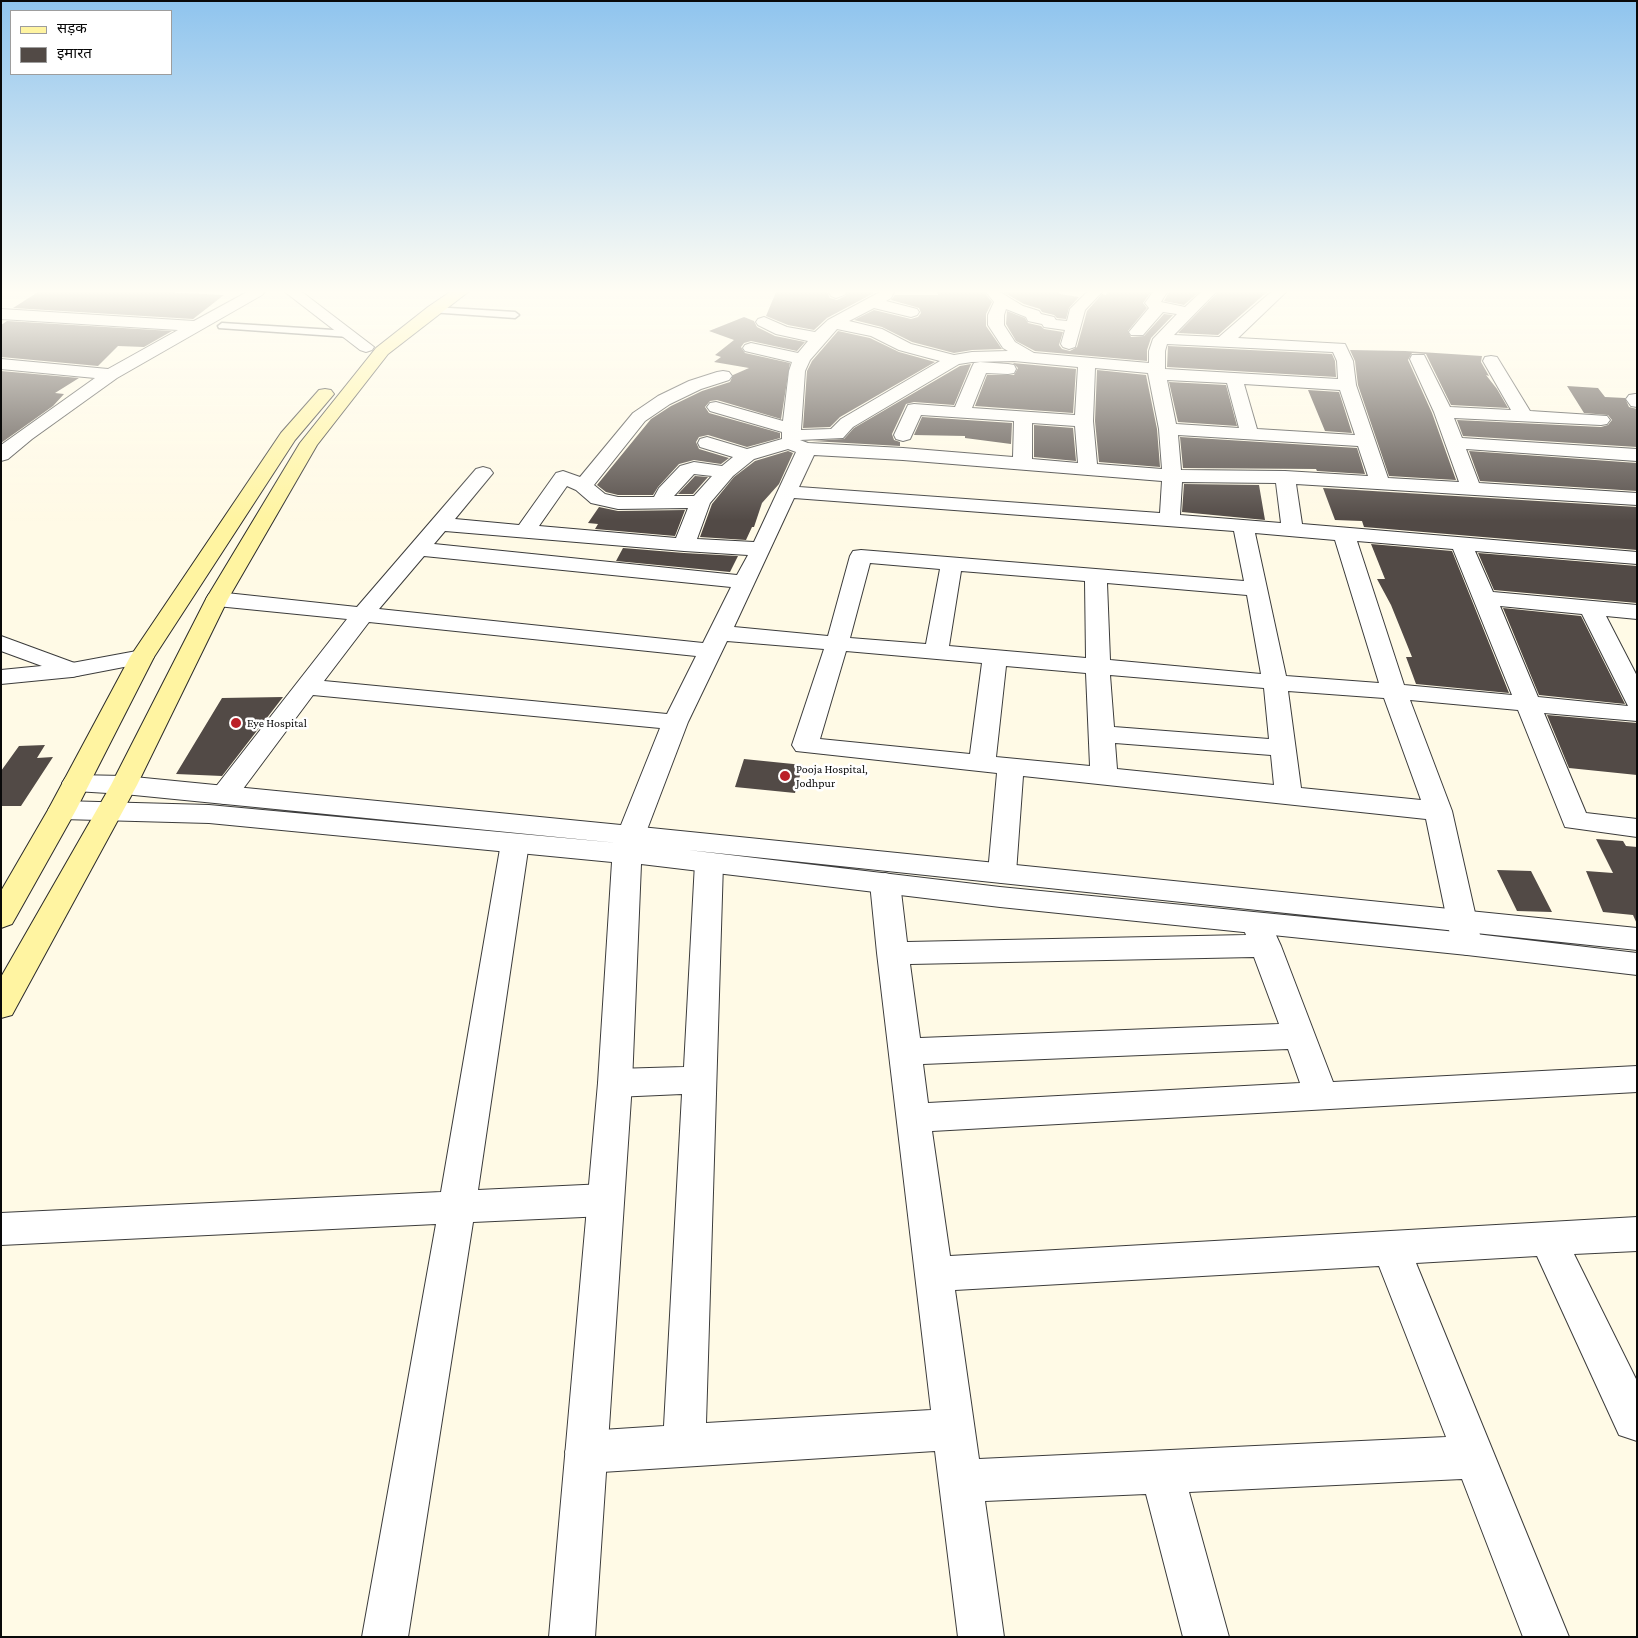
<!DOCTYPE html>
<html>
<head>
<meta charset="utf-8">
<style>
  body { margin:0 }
  #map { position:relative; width:1638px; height:1638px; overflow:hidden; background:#fffae6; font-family:"Crimson Pro","Noto Sans Devanagari",serif }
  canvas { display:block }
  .frame { position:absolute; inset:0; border:2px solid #090909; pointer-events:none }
  .legend { position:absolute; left:10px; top:10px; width:162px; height:65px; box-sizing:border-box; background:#fff; border:1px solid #9d9d9d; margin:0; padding:6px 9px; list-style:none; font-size:15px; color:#090909 }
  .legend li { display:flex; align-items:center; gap:10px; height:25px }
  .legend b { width:25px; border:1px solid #9d9d9d }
</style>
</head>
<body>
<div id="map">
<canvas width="1638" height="1638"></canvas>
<div class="frame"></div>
<ul class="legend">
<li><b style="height:6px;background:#fff4a1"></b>सड़क</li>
<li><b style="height:14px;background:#524a46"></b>इमारत</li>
</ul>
</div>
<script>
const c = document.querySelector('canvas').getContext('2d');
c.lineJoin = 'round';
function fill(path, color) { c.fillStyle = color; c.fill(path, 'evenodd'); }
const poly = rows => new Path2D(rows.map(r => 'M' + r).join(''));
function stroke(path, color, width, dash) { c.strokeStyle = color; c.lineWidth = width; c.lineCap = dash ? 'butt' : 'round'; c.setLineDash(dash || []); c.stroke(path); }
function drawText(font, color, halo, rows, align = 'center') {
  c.font = font + ' "Crimson Pro",serif'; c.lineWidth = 5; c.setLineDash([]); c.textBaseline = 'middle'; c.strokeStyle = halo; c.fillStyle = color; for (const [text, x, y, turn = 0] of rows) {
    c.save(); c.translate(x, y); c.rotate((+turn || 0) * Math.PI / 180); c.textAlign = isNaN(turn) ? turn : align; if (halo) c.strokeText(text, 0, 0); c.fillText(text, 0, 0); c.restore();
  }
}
fill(poly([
  [38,292,163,292,224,295,193,319,13,308],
  [776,292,827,292,830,298,837,300,845,296,849,292,873,292,872,294,827,318,814,330,788,325,766,316],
  [937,292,984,292,992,302,986,314,986,326,1002,349,972,350,954,353,912,342,882,327,854,320,874,310,911,319,918,317,921,313,919,308,891,300,895,295,938,295],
  [1003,292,1058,292,1060,294,1079,297,1069,308,1066,319,1057,318,1054,315,1042,312,1040,309,1024,304],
  [1107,292,1151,292,1143,303,1147,308,1128,331,1131,337,1144,336,1164,314,1173,315,1151,338,1147,350,1147,361,1035,351,1016,341,1006,324,1007,311,1025,318,1028,323,1041,326,1044,329,1063,332,1059,345,1062,349,1070,351,1077,347,1087,311,1102,294,1106,295],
  [1169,292,1199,292,1184,305,1164,301],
  [1218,292,1267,292,1218,335,1178,333],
  [744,317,754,321,757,327,775,336,805,342,797,351,751,341,744,343,741,347,745,353,790,363,781,419,717,400,710,401,705,407,709,413,780,433,780,438,747,447,708,435,699,437,696,442,699,449,729,458,721,464,694,460,679,464,658,487,653,495,618,495,606,492,597,485,651,419,671,406,702,391,730,382,733,375,749,368,714,362,721,357,715,355,734,340,709,331],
  [7,321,172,331,144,347,118,346,98,366,1,357,1,325],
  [838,331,870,338,899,352,935,362,840,417,830,427,803,428,807,371,812,361],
  [1168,346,1332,354,1335,361,1336,377,1167,367],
  [1350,350,1405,351,1482,356,1481,362,1489,376,1486,375,1497,389,1508,408,1451,405,1426,354,1412,353,1408,360,1432,413,1456,480,1389,476,1358,385,1355,361],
  [1013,363,1076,369,1073,413,975,406,987,375,1014,375,1018,368],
  [971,364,954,405,914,402,906,404,892,434,894,440,900,442,900,446,812,441,844,439,854,428,960,366],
  [1097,370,1146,375,1157,429,1160,467,1099,462,1095,421],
  [1,371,79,378,55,393,64,394,53,406,1,443],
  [1169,382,1226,385,1237,426,1178,422],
  [1567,386,1598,388,1605,397,1625,398,1629,407,1637,409,1637,447,1463,436,1457,420,1601,427,1608,425,1612,420,1608,415,1584,413],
  [1308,390,1339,392,1352,433,1325,431],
  [922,417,1012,423,1011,444,965,438,965,436,914,435],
  [1034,425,1073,428,1076,461,1034,457],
  [1180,437,1357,448,1365,474,1317,471,1316,469,1183,468],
  [788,451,793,453,779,484,762,503,754,527,752,527,746,540,700,537,712,504,734,477,755,461],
  [1469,451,1637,463,1637,491,1480,481],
  [695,476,708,477,693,494,678,494],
  [1184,484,1259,485,1265,520,1182,512],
  [1323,488,1637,507,1637,550,1364,527,1362,521,1335,520],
  [599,507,618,511,685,510,675,536,595,529,598,524,588,523],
  [1371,544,1452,551,1509,693,1416,684,1406,657,1412,657,1391,605,1377,579,1385,579],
  [623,548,684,553,738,556,730,572,616,561],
  [1478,553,1637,566,1637,603,1494,590],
  [1503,608,1581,616,1625,704,1539,695],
  [283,697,222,776,176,774,222,698],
  [1547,715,1637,723,1637,775,1569,768],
  [45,745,37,758,53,757,21,806,1,806,1,771,19,746],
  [744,759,803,765,795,793,735,787],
  [1596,839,1623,841,1626,846,1637,847,1637,924,1633,915,1603,912,1586,871,1613,873],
  [1497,870,1531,871,1552,912,1517,911]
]), '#524a46');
const service = poly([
  [433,307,515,312,519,315,515,318,430,312,430,308,433,307],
  [222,323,349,331,353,334,349,337,219,328,218,326,222,323]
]);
const minor = poly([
  [247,292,265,292,262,295,117,378,32,439,8,459,1,461,1,445,95,378,1,369,1,359,108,369,178,330,1,319,1,309,194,321,247,292],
  [285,292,302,292,374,347,372,350,366,352,360,350,285,292],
  [829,292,847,292,844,295,836,298,831,296,829,292],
  [880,292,894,292,891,298,886,301,917,309,919,312,917,315,911,317,874,308,849,321,882,329,911,344,954,355,972,352,1008,351,1003,348,988,325,988,315,994,302,986,292,1000,292,1023,306,1039,311,1041,314,1054,317,1056,320,1067,321,1070,309,1087,292,1102,292,1085,310,1075,347,1069,349,1063,347,1061,344,1065,330,1044,327,1042,324,1028,321,1026,317,1006,309,1004,315,1004,325,1015,342,1034,353,1149,363,1149,351,1153,339,1177,314,1163,312,1143,335,1131,335,1129,332,1149,308,1145,303,1153,292,1167,292,1161,302,1185,307,1201,292,1216,292,1174,335,1219,337,1271,292,1286,292,1238,338,1345,344,1353,361,1356,385,1388,478,1459,482,1434,412,1410,359,1412,355,1424,355,1450,407,1511,410,1483,361,1485,357,1491,356,1497,357,1530,411,1607,416,1610,420,1607,424,1601,425,1454,418,1462,438,1637,449,1637,461,1466,449,1479,483,1637,493,1637,505,1296,484,1302,524,1637,552,1637,564,1475,551,1493,592,1637,605,1637,619,1606,616,1637,676,1637,721,1544,713,1586,813,1637,819,1637,837,1565,827,1518,710,1410,700,1452,811,1482,944,1478,952,1467,955,1456,952,1452,944,1426,819,1023,776,1016,873,1012,880,1002,883,992,880,988,873,997,773,796,751,792,745,824,649,727,641,688,722,645,835,641,854,637,861,627,864,617,861,613,854,617,835,660,728,313,695,234,801,224,804,214,801,211,795,214,789,347,619,217,606,209,604,206,599,209,594,217,592,357,607,476,469,483,467,490,469,493,473,455,519,519,525,556,473,563,471,580,477,633,413,658,396,689,381,717,372,723,371,729,372,732,376,729,380,701,389,670,404,645,421,594,485,605,494,618,497,654,497,659,488,680,466,694,462,722,466,733,457,700,447,698,443,700,439,707,437,747,449,782,439,782,432,710,411,707,407,710,403,716,402,783,421,789,371,792,362,745,351,743,348,745,345,751,343,798,353,808,341,776,334,758,325,756,322,758,319,764,317,787,327,815,332,828,320,880,292],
  [837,329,871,336,899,350,940,361,841,419,831,429,801,430,805,371,810,360,837,329],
  [1167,344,1333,352,1337,361,1338,379,1165,369,1165,351,1167,344],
  [1014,361,1078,367,1075,415,972,408,986,373,1008,374,1014,373,1016,369,1014,365,1008,364,980,362,974,363,972,367,955,407,914,404,908,405,894,435,896,439,903,441,910,439,921,415,1014,421,1013,457,903,448,808,443,800,440,843,438,853,427,959,364,972,362,1014,361],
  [1095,368,1148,373,1159,429,1162,469,1097,464,1093,421,1095,368],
  [1167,380,1227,383,1239,428,1176,424,1167,380],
  [1244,384,1340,390,1355,435,1257,429,1244,384],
  [1032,423,1075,426,1078,463,1032,459,1032,423],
  [1178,435,1358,446,1368,476,1285,471,1181,470,1178,435],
  [788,449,796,452,754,542,697,539,710,503,733,476,754,459,788,449],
  [814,455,903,460,1162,481,1160,513,799,487,814,455],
  [694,474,712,476,694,496,674,496,694,474],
  [1182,482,1276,483,1281,523,1180,515,1182,482],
  [567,486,576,490,591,503,618,509,688,508,676,538,539,526,567,486],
  [794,498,1234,531,1244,581,861,550,853,551,850,556,828,636,734,627,794,498],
  [445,531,684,551,748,555,737,575,434,544,445,531],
  [1255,533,1335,540,1379,683,1286,676,1255,533],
  [1357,541,1453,549,1512,695,1404,685,1357,541],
  [424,556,731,587,703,643,379,609,424,556],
  [870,563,940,569,926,644,850,638,870,563],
  [961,571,1085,581,1086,658,949,646,961,571],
  [1107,583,1247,595,1261,674,1110,660,1107,583],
  [1500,606,1582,614,1628,706,1538,697,1500,606],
  [369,622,696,656,667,714,324,681,369,622],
  [846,651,982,663,970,754,820,739,846,651],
  [1006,666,1086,673,1090,766,996,757,1006,666],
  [1110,675,1264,688,1269,739,1114,727,1110,675],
  [1288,691,1384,698,1421,800,1301,788,1288,691],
  [1115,743,1271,755,1274,785,1117,769,1115,743],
  [1635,394,1637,394,1637,407,1631,406,1626,399,1629,395,1635,394],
  [1,636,80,665,84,670,80,675,72,677,1,651,1,636],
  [515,834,525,836,529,843,478,1190,605,1184,618,1189,623,1200,618,1211,605,1216,473,1222,408,1637,362,1637,436,1224,1,1245,1,1213,441,1192,501,843,505,836,515,834],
  [709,853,719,856,723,863,706,1423,931,1410,877,953,870,883,875,876,885,873,895,876,900,883,907,942,1246,935,1244,930,1248,922,1259,919,1270,922,1281,946,1333,1082,1637,1066,1637,1092,932,1131,950,1256,1637,1217,1637,1251,1574,1254,1637,1381,1637,1441,1619,1435,1537,1256,1416,1263,1569,1637,1523,1637,1462,1479,1189,1492,1229,1637,1183,1637,1146,1494,985,1501,1004,1637,958,1637,935,1451,586,1473,571,1467,565,1452,571,1437,586,1431,664,1426,682,1094,615,1097,603,1093,598,1083,603,1073,615,1069,684,1067,695,863,699,856,709,853],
  [1254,957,1279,1024,920,1038,910,964,1254,957],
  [1288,1049,1300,1083,928,1103,923,1064,1288,1049],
  [1379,1266,1446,1437,979,1459,955,1290,1379,1266]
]);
const tertiary = poly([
  [142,650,150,652,154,657,150,662,72,677,1,684,1,670,72,663,142,650],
  [75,775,124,776,631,826,1637,928,1637,950,688,850,1000,887,1467,933,1637,953,1637,975,1467,955,1000,907,641,864,632,1083,595,1637,549,1637,598,1083,612,862,209,823,62,819,52,816,48,810,52,804,62,801,209,805,618,843,124,794,75,791,66,789,62,783,66,777,75,775]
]);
const secondary = poly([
  [450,292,468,292,388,354,317,445,228,599,137,785,12,1015,1,1018,1,977,111,785,206,599,300,443,376,348,428,307,450,292],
  [325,389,331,390,334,394,295,440,154,657,76,810,16,917,12,924,1,928,1,891,48,810,130,657,281,433,319,390,325,389]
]);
stroke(service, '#3c3c3c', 3);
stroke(minor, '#3c3c3c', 2);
stroke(tertiary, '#3c3c3c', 2);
stroke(secondary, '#2b2b2b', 2);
fill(service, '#fff');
fill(minor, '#fff');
fill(tertiary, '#fff');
fill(secondary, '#fff4a1');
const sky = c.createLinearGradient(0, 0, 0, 521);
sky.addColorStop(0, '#8fc4ee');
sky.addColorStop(0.56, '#fffdf4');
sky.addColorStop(1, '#fffdf400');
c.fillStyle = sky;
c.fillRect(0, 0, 1638, 521);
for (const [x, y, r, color] of [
  [236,723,6,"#bb2028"],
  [785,776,6,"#bb2028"]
]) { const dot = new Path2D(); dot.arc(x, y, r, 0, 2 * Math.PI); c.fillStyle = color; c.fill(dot); stroke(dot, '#fff', 2); }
drawText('12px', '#090909', '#fff', [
  ["Eye Hospital",247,723],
  ["Pooja Hospital,",796,769],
  ["Jodhpur",796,783]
], 'left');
</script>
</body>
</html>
